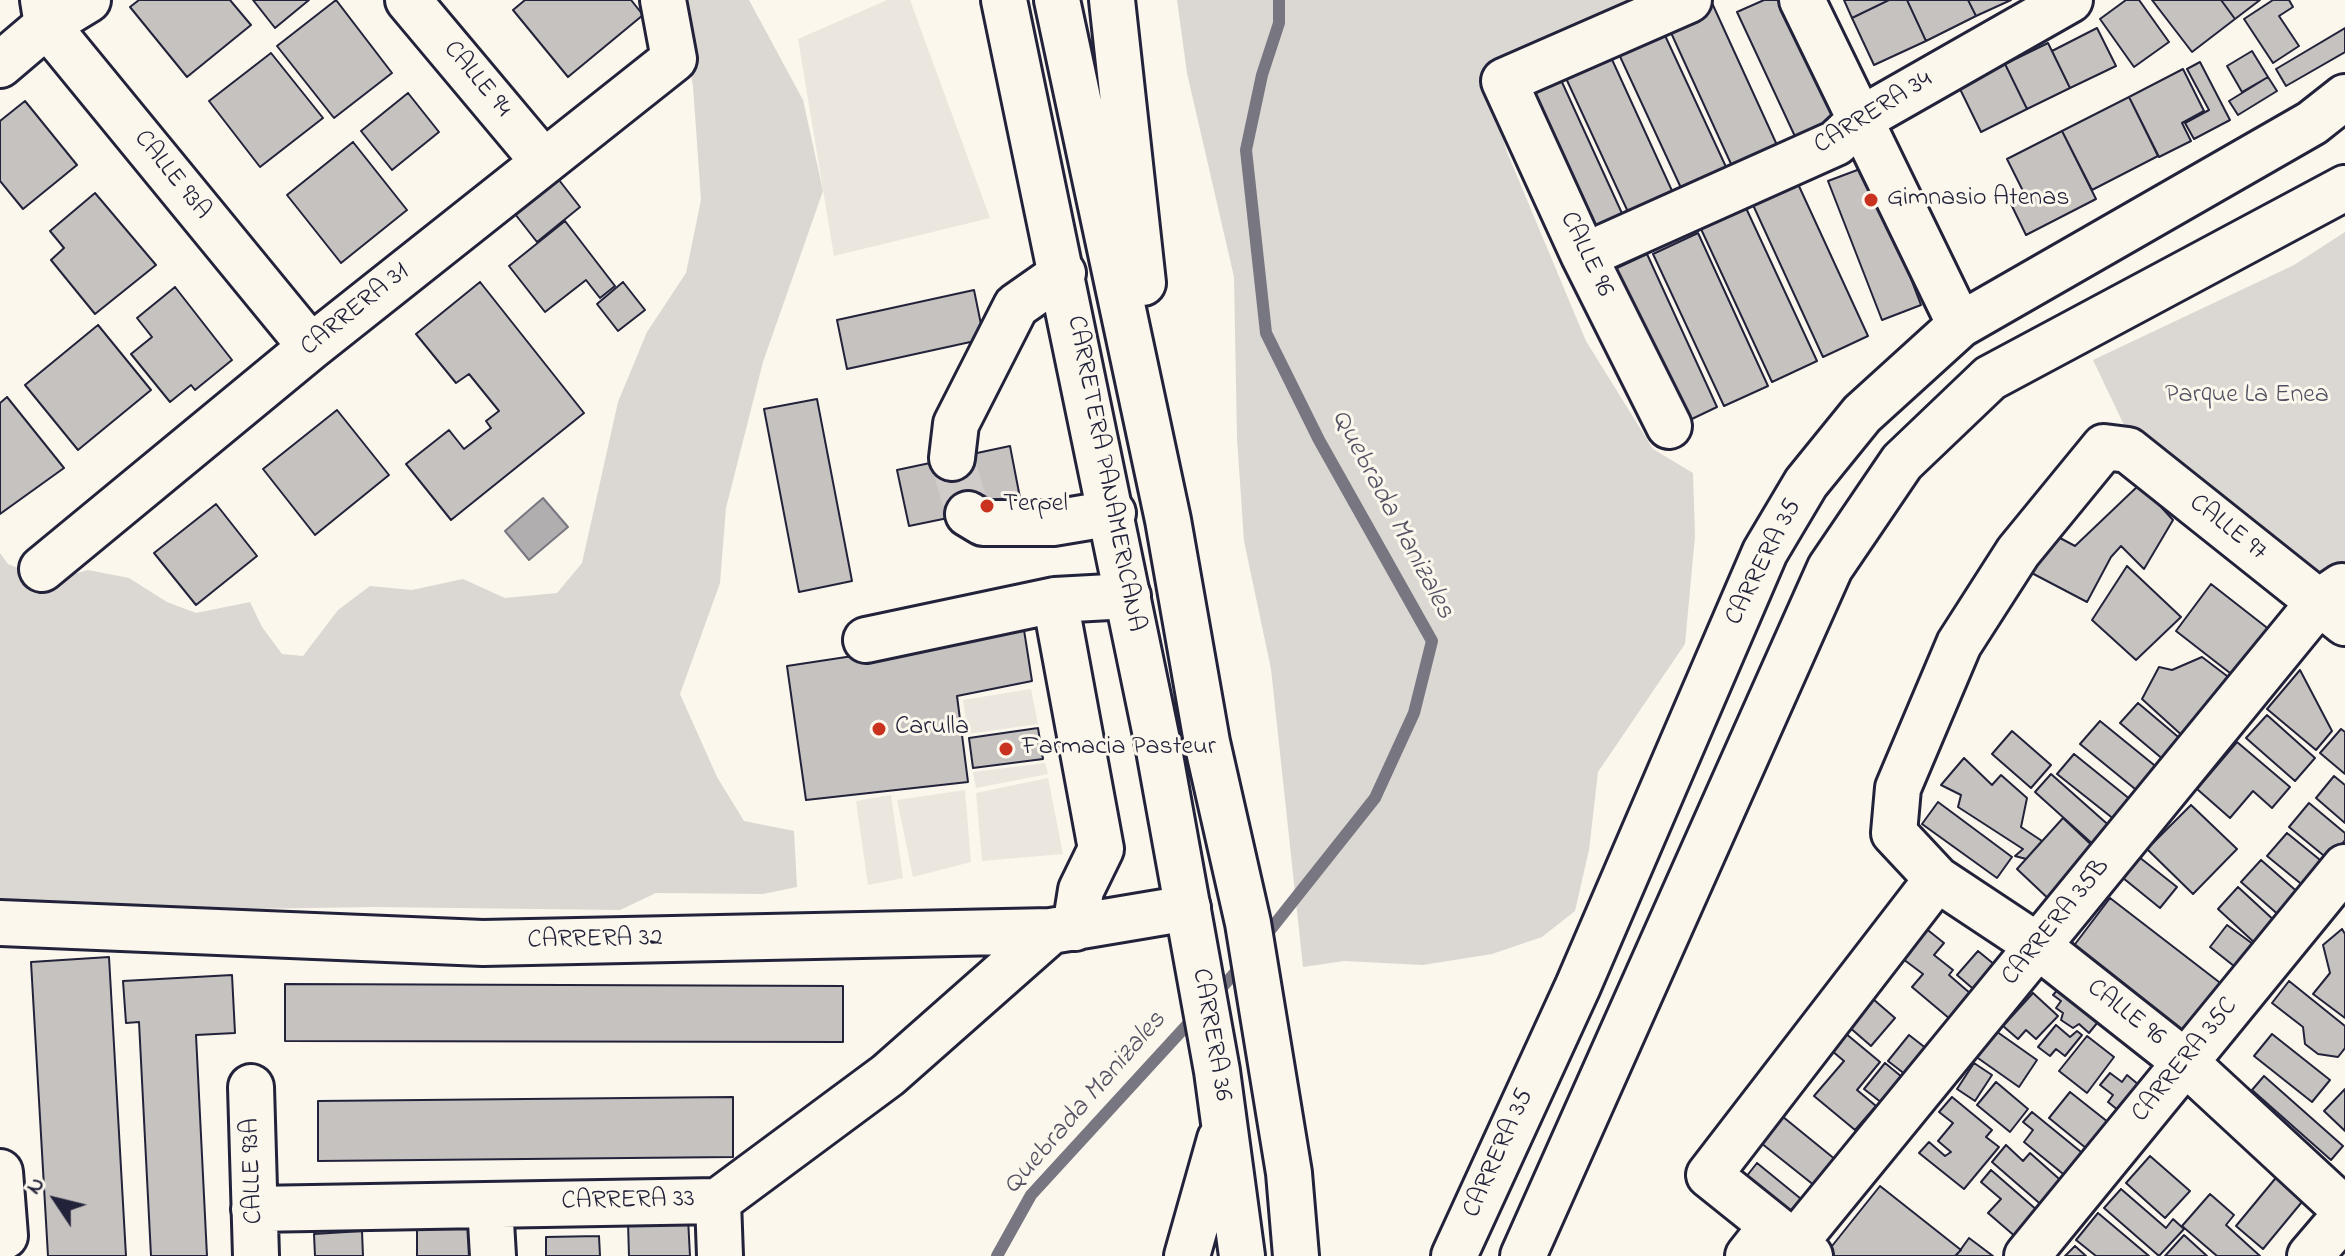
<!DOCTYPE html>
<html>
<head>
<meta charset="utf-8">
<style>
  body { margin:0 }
  #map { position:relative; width:2345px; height:1256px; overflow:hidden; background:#fbf7ec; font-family:"Indie Flower",sans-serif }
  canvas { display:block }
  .north { position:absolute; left:16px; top:1160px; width:80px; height:80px; -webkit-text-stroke:6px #fbf7ec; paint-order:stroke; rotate:305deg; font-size:22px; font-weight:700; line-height:32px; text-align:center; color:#22223b }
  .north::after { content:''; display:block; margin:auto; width:28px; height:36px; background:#22223b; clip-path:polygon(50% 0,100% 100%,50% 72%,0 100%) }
</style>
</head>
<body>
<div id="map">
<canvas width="2345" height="1256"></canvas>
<div class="north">N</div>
</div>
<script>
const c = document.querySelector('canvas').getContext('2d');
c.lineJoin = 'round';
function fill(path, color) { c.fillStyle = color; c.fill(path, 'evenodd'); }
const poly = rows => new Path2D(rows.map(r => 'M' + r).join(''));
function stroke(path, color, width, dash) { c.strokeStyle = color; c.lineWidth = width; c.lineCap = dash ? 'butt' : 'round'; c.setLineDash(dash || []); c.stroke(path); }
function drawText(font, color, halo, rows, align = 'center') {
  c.font = font + ' "Indie Flower",sans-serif'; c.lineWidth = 6; c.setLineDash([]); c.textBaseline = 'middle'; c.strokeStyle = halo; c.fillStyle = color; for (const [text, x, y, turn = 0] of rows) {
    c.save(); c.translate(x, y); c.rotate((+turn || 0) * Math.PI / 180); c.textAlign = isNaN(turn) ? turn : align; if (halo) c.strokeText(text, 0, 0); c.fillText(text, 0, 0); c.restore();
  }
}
fill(poly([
  [887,0,910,0,990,218,834,256,798,39],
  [1031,689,1038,724,968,734,963,700],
  [1045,763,1048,774,976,788,973,772],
  [1048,778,1063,854,982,861,976,793],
  [965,790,971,862,913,877,897,800],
  [891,795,903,878,868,885,856,801]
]), '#ebe7df');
fill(poly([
  [677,0,749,0,803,100,823,191,763,362,726,508,720,583,680,694,717,777,744,821,794,831,797,887,763,894,656,893,620,910,375,907,243,909,20,903,0,900,0,553,8,564,49,581,88,570,129,578,167,602,196,613,250,602,262,627,282,654,303,656,338,610,370,586,412,590,463,579,505,598,557,593,582,563,618,402,647,332,686,273,701,200,693,86],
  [1177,0,1637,0,1483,72,1507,152,1586,341,1653,449,1693,473,1695,536,1685,644,1598,772,1589,850,1575,911,1542,937,1492,954,1423,965,1344,961,1303,967,1271,669,1244,541,1237,438,1234,277,1187,73],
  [2345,232,2345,601,2124,425,2093,360,2294,265]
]), '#dbd8d3');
const water = poly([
  [543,498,568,527,529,560,505,531,543,498]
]);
fill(water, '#b1aeb0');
stroke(water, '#787681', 2);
stroke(poly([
  [1263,939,1375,798,1414,713,1432,641,1319,440,1266,333,1246,150,1262,75,1279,23,1279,0],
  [1213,997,1244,963],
  [997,1256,1031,1195,1198,1013]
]), '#787681', 12);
const building = poly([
  [139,0,230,0,251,25,187,77,130,7,139,0],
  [253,0,309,0,275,28,253,0],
  [336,0,392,73,334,118,277,46,336,0],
  [525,0,631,0,643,15,568,77,513,10,525,0],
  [1764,0,1784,0,1842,125,1799,145,1737,12,1764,0],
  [1844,0,1889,0,1852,18,1844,0],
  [1889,0,1907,0,1926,41,1874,65,1852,18,1889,0],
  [1907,0,1968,0,1976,16,1926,41,1907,0],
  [1968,0,2011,0,1976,16,1968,0],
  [2126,0,2139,0,2169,42,2134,67,2100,19,2126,0],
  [2152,0,2221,0,2235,19,2192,52,2152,0],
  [2221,0,2260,0,2235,19,2221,0],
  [2273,0,2289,0,2293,7,2279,16,2299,46,2273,63,2244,19,2273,0],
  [1712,3,1782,156,1737,177,1667,24,1712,3],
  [2097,28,2116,66,2070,88,2052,51,2097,28],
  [2345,28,2345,52,2286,86,2276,69,2345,28],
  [1662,29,1733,182,1688,203,1617,50,1662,29],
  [2048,43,2070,88,2027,109,2005,64,2048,43],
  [2252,51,2268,77,2242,92,2227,66,2252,51],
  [271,53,323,118,260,167,209,101,271,53],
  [1609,53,1679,206,1635,227,1564,74,1609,53],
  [2200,62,2230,120,2194,139,2185,123,2209,110,2187,69,2200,62],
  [2005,64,2027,109,1981,132,1959,87,2005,64],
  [2183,69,2204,111,2182,123,2191,141,2159,157,2129,97,2183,69],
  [2268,77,2277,91,2238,115,2229,101,2268,77],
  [1561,80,1631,233,1586,253,1515,101,1561,80],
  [408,93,439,132,392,170,361,131,408,93],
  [2129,97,2158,156,2092,190,2062,131,2129,97],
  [25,101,77,165,23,209,0,181,0,121,25,101],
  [2062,131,2096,199,2026,235,2010,202,2025,195,2007,159,2062,131],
  [353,142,407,210,341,263,287,195,353,142],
  [1868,166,1921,305,1882,320,1828,181,1868,166],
  [559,180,580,207,537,242,515,214,559,180],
  [1798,184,1868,336,1823,357,1753,205,1798,184],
  [95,193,156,265,95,314,51,260,64,248,50,231,95,193],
  [1746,208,1817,361,1772,382,1701,229,1746,208],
  [565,221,615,286,600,298,586,280,545,312,509,266,565,221],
  [1698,233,1768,386,1724,406,1653,254,1698,233],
  [1647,254,1717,407,1673,428,1602,275,1647,254],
  [480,282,584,413,451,520,406,464,449,430,464,449,491,428,486,421,499,411,469,374,456,383,416,334,480,282],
  [623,282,645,310,618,331,597,304,623,282],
  [175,287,232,360,195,390,191,385,170,402,131,354,152,337,137,318,175,287],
  [974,290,984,339,847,369,837,320,974,290],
  [98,325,151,390,78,450,25,385,98,325],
  [7,397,64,468,0,514,0,403,7,397],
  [817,399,852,581,799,592,764,409,817,399],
  [337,410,389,475,315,535,263,469,337,410],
  [1010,446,1021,503,909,526,897,470,1010,446],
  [2140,484,2173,520,2144,569,2121,546,2111,557,2087,602,2026,570,2047,531,2075,546,2140,484],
  [216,504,257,556,196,605,154,553,216,504],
  [2127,566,2181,617,2136,660,2092,620,2127,566],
  [2211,584,2275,634,2239,680,2176,631,2211,584],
  [1024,630,1032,681,957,696,968,782,806,800,787,666,1024,630],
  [2202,657,2231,679,2186,739,2142,699,2159,667,2172,670,2202,657],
  [2300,670,2332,731,2316,750,2267,709,2300,670],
  [2138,703,2183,741,2165,761,2120,723,2138,703],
  [2267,715,2315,758,2295,781,2246,738,2267,715],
  [2100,721,2159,769,2140,793,2080,744,2100,721],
  [1038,728,1043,759,973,768,969,738,1038,728],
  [2341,729,2345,732,2345,774,2320,753,2341,729],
  [2012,731,2051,765,2031,788,1992,754,2012,731],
  [2237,742,2290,787,2272,808,2253,791,2230,818,2197,789,2237,742],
  [2074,754,2131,800,2115,820,2057,774,2074,754],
  [1964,758,1992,785,2001,775,2027,798,2021,827,2042,841,2026,859,2015,856,2023,849,1958,807,1961,795,1941,785,1964,758],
  [2051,774,2113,829,2096,847,2035,792,2051,774],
  [2334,776,2345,785,2345,823,2316,798,2334,776],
  [1938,802,2012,857,1997,878,1922,824,1938,802],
  [2309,803,2345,833,2345,840,2329,860,2289,827,2309,803],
  [2191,805,2237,849,2193,894,2147,849,2191,805],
  [2063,818,2100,853,2054,904,2017,869,2063,818],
  [2287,833,2325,864,2305,887,2267,856,2287,833],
  [2139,857,2177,887,2160,908,2123,878,2139,857],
  [2261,860,2301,895,2281,917,2241,882,2261,860],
  [2238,887,2277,923,2257,945,2218,909,2238,887],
  [2110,898,2232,992,2185,1053,2063,960,2110,898],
  [2227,925,2257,947,2239,970,2210,947,2227,925],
  [1924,927,1944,943,1934,955,1953,970,1949,975,1971,994,1950,1019,1912,987,1923,974,1899,956,1924,927],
  [2342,929,2345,934,2345,1018,2313,994,2330,973,2323,945,2342,929],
  [1978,951,2006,974,1985,999,1957,975,1978,951],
  [109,957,126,1256,48,1256,31,962,109,957],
  [232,975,235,1033,196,1035,207,1256,151,1256,139,1022,126,1023,123,981,232,975],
  [2289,981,2345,1026,2345,1048,2338,1057,2318,1054,2305,1044,2303,1027,2272,1003,2289,981],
  [285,984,843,986,843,1042,285,1041,285,984],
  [2061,986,2102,1017,2089,1033,2079,1024,2073,1028,2061,1020,2063,1013,2056,1008,2061,1001,2053,995,2061,986],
  [2033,993,2058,1016,2036,1039,2026,1030,2018,1039,2003,1026,2033,993],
  [1873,999,1895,1018,1871,1046,1848,1026,1873,999],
  [2056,1025,2070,1037,2077,1031,2082,1035,2065,1056,2056,1049,2050,1056,2038,1047,2056,1025],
  [1839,1028,1880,1062,1857,1090,1876,1106,1855,1130,1814,1096,1844,1061,1825,1045,1839,1028],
  [1993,1029,2037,1060,2019,1087,1975,1056,1993,1029],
  [2272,1034,2330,1080,2312,1102,2254,1056,2272,1034],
  [1909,1035,1927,1049,1906,1075,1888,1061,1909,1035],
  [2087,1036,2114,1057,2087,1093,2059,1071,2087,1036],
  [1885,1063,1902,1077,1882,1103,1864,1089,1885,1063],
  [1974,1063,1992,1075,1975,1101,1957,1089,1974,1063],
  [2110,1073,2122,1082,2127,1075,2139,1085,2119,1111,2108,1102,2113,1095,2100,1085,2110,1073],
  [2264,1076,2343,1146,2331,1160,2252,1090,2264,1076],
  [1996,1082,2028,1109,2010,1132,1977,1105,1996,1082],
  [2345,1089,2345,1131,2324,1111,2345,1089],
  [2070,1092,2113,1126,2092,1153,2049,1118,2070,1092],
  [733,1097,733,1157,318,1161,318,1101,733,1097],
  [1952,1097,1992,1130,1986,1137,1999,1147,1964,1189,1919,1153,1929,1142,1945,1156,1951,1152,1938,1141,1953,1123,1939,1112,1952,1097],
  [1777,1112,1836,1160,1815,1186,1756,1139,1777,1112],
  [2032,1112,2086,1156,2068,1178,2024,1142,2033,1130,2023,1122,2032,1112],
  [2006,1145,2023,1161,2030,1153,2066,1185,2045,1208,1992,1162,2006,1145],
  [2150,1156,2190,1191,2165,1218,2126,1183,2150,1156],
  [1757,1163,1806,1203,1787,1227,1738,1187,1757,1163],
  [2284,1168,2311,1191,2263,1249,2236,1226,2284,1168],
  [1991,1170,2046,1218,2024,1244,1988,1213,2001,1199,1981,1182,1991,1170],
  [1880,1186,1961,1250,1955,1256,1835,1256,1828,1251,1880,1186],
  [2121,1189,2166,1228,2173,1219,2184,1229,2159,1256,2104,1208,2121,1189],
  [2210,1194,2234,1215,2226,1225,2260,1256,2217,1256,2182,1226,2210,1194],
  [2098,1213,2149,1256,2096,1256,2076,1240,2098,1213],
  [688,1218,690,1256,629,1256,628,1222,688,1218],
  [473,1226,473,1256,417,1256,417,1227,473,1226],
  [362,1231,363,1256,315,1256,314,1234,362,1231],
  [2184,1235,2207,1256,2165,1256,2184,1235],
  [599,1236,600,1256,546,1256,546,1237,599,1236],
  [1969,1238,1993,1256,1956,1256,1969,1238],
  [2075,1246,2086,1256,2065,1256,2075,1246]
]);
fill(building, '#c6c2c0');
stroke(building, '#22223b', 2);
stroke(poly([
  [952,458,968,514]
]), '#d0ccc9', 44, [44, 22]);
const minor = poly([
  [43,0,47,25,311,347],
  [408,0,543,161],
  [1802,0,1960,325],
  [0,65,47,25,88,0],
  [1584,256,1836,143,1861,119,2070,0],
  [1669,426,1584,256,1504,81,1689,0],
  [952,458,956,424,1016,306,1063,273],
  [968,514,983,523,1053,523,1113,513],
  [42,569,311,347,674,59,663,0],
  [2345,623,2128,450,2104,447,2018,552,1959,644,1898,788,1894,833,1937,879,2038,946,2185,1062,2345,1210],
  [866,640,1055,600],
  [0,923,483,943,1051,931,1188,908],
  [1075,928,1081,890,1101,849,1055,600,1128,596],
  [251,1087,256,1256],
  [0,1172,5,1236],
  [718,1201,720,1256],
  [490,1205,493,1256],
  [254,1209,718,1201,888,1075,1051,931],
  [1794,1244,2320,601,2342,586],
  [1454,1256,1578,986,1765,552,1806,483,1862,414,1960,325,2312,123,2345,97],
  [1523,1256,1830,568,1902,462,1990,378,2345,188],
  [1748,1256,1771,1227],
  [1810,1256,1709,1175,1937,879],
  [2027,1256,2345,867],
  [2310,1256,2345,1215]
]);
const highway = poly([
  [1004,0,1159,750,1217,1071,1242,1256],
  [1057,0,1168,520,1207,742,1248,923,1289,1173,1296,1256],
  [1112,0,1143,283],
  [1187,1256,1220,1139]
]);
stroke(minor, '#22223b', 50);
stroke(highway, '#22223b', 50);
stroke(minor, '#fbf7ec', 44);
stroke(highway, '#fbf7ec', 44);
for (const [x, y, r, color] of [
  [1871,200,8,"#c8321e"],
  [987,506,8,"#c8321e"],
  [879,729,8,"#c8321e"],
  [1006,749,8,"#c8321e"]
]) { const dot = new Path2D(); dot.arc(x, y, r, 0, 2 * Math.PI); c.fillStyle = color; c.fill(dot); stroke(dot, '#fbf7ec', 3); }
drawText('26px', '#22223b', '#fbf7ec', [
  ["CALLE 94",476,80,50],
  ["CARRERA 34",1874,114,-32],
  ["CALLE 93A",171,176,51],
  ["CALLE 96",1585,255,64],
  ["CARRERA 31",356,311,-39],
  ["CARRETERA PANAMERICANA",1104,474,79],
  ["CALLE 97",2227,529,38],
  ["CARRERA 35",1765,563,-63],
  ["CARRERA 35B",2057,923,-51],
  ["CARRERA 32",595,941,-1],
  ["CALLE 96",2125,1014,38],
  ["CARRERA 36",1210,1035,80],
  ["CARRERA 35C",2186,1061,-51],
  ["CARRERA 35",1500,1154,-66],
  ["CALLE 93A",254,1171,-92],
  ["CARRERA 33",628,1202,-1]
]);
drawText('26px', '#22223b', '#fbf7ec', [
  ["Gimnasio Atenas",1887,200],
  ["Terpel",1003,506],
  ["Carulla",895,729],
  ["Farmacia Pasteur",1022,749]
], 'left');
drawText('26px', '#505061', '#fbf7ec', [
  ["Parque La Enea",2247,397]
]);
drawText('italic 28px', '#545364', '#fbf7ec', [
  ["Quebrada Manizales",1391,515,62],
  ["Quebrada Manizales",1086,1104,-49]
]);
</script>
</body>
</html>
